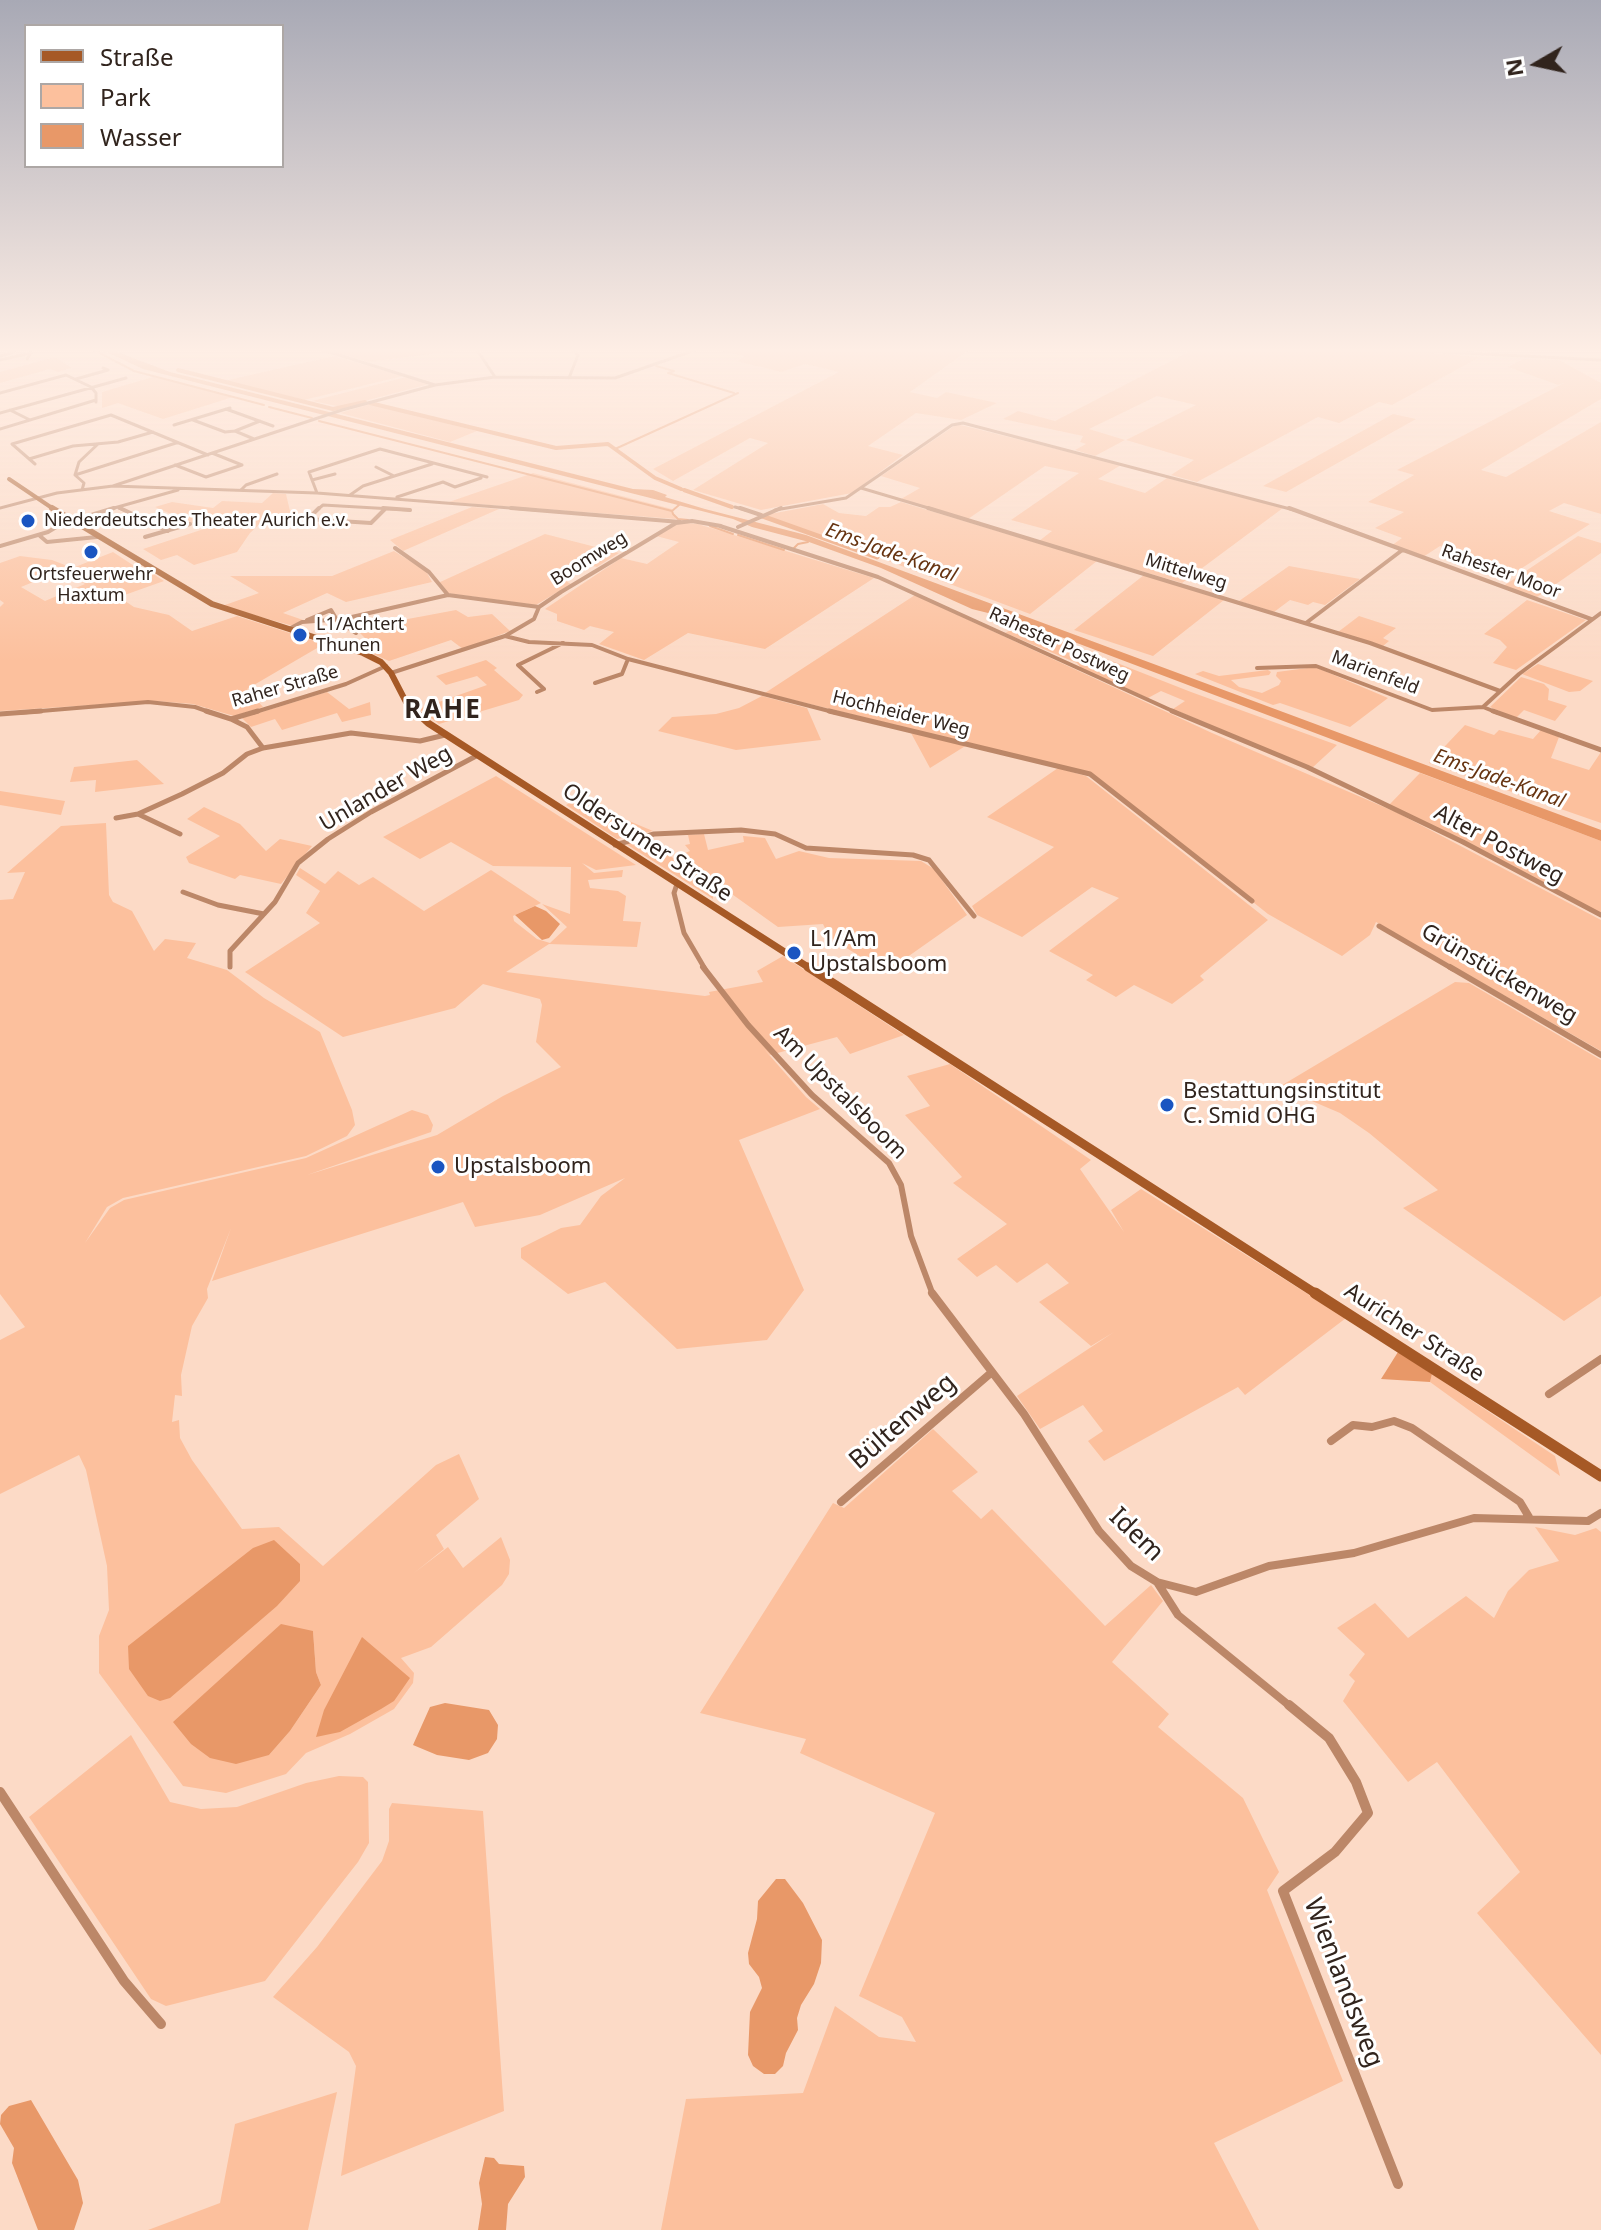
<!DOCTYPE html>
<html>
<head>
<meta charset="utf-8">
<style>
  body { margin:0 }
  #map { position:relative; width:1601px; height:2230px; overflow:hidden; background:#fcdac6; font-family:"Noto Sans",sans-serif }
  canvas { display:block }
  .legend { position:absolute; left:24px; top:24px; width:260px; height:144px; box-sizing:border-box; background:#fff; border:2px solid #ada7a5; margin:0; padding:10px 14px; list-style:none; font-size:24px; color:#31241d }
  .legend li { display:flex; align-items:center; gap:16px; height:40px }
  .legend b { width:40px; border:2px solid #ada7a5 }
  .north { position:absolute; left:1497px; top:24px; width:80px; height:80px; -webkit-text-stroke:6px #fff; paint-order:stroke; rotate:261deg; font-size:22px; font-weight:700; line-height:32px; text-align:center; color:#31241d }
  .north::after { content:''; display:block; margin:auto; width:28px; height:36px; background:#31241d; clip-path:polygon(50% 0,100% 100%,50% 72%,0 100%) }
</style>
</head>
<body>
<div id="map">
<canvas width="1601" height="2230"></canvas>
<ul class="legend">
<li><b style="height:10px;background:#a65926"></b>Straße</li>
<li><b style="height:22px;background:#fcc09d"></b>Park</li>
<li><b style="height:22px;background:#e89868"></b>Wasser</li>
</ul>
<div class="north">N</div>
</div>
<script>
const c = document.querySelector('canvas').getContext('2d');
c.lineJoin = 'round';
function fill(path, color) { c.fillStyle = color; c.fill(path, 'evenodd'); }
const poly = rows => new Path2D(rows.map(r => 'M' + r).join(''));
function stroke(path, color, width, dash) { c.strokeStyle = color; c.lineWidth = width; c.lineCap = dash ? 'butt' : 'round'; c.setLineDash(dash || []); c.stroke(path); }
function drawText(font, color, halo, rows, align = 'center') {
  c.font = font + ' "Noto Sans",sans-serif'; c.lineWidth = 6; c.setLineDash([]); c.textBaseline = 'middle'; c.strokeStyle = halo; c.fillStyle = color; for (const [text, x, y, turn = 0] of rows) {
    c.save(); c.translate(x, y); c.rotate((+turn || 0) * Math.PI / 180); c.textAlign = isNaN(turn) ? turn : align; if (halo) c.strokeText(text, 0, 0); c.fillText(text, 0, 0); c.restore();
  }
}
fill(poly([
  [328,350,461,350,368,362],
  [719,350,969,350,910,392,937,398,946,392,997,403,961,420,916,413,868,446,903,455,852,493,761,510,693,490,768,443,750,438,673,481,653,469,839,372,805,364,781,372,737,361,745,356],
  [1192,350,1458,350,1463,355,1418,352,1480,357,1392,405,1379,402,1339,423,1318,417,1197,482,1171,475,1194,460,1126,440,1196,405,1157,396,1089,429,1125,440,1095,456,1075,450,1086,444,1080,442,1083,436,1003,419,1018,411,1055,421],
  [334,356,403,376,304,400,224,381],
  [55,357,72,368,58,372,50,369,0,383,0,372],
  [1523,359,1559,360,1601,383,1601,399,1481,470,1506,477,1601,422,1601,514,1564,503,1549,511,1590,524,1519,570,1440,546,1423,557,1391,546,1402,538,1375,528,1404,512,1368,502,1414,475,1397,470,1564,383,1558,385,1508,367],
  [156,376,233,397,163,419,118,403,102,408,102,392],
  [406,377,429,384,342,407,312,401],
  [370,404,477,431,450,442,340,413],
  [1393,414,1416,419,1286,492,1263,486],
  [957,424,1121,465,1098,479,1145,493,1167,478,1283,508,1182,583,1039,541,1052,531,1011,520,1079,473,1045,466,968,519,901,499,920,488,881,476],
  [533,473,672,509,676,519,449,502],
  [273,493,286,494,293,524,263,521,250,533,237,552,194,565,177,555,161,560,143,549,219,524,191,523,155,507,172,502,213,508,222,501,262,503],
  [901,502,1097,561,1030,614,765,515,823,504,839,513,866,516,879,507,890,507],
  [472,507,499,509,403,551,390,540],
  [687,523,698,524,874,578,765,649,688,633,644,660,599,644,614,632,590,626,584,630,557,621,557,614,545,609,621,558,647,564,679,542,656,536,678,524],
  [545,534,619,553,597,567,576,562,555,575,571,584,536,605,446,593,438,583],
  [1578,536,1601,543,1601,553,1537,597,1502,587],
  [394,551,426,571,432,582,346,602,327,593,283,613,303,620,293,626,222,606,259,593,230,576,332,576],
  [113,552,148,575,152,573,164,581,119,597,134,607,169,615,192,631,237,616,324,644,247,689,263,707,234,716,193,704,155,701,0,711,0,607,4,603,0,600,0,563,20,556,52,560,70,567,21,587,45,601,85,584,65,571],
  [1289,566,1360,579,1325,605,1313,602,1308,605,1290,600,1274,612,1239,601],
  [1144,575,1224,600,1153,656,1074,630],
  [915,595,1212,733,1398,813,1601,920,1601,1051,1376,922,1370,935,1342,956,1268,914,1091,773,765,693],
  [1527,600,1586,620,1516,670,1493,663,1507,647,1500,640,1484,634],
  [456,610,468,617,492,614,510,631,463,649,451,640,389,661,362,649,369,642,360,633,383,628,381,624],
  [1359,616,1396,628,1383,638,1389,641,1383,646,1338,632],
  [1020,625,1191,692,1337,745,1312,768,1173,709,1185,701,1161,691,1148,698,1081,668,1077,663,1005,633],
  [486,660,497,668,494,670,523,695,519,700,439,724,419,709,487,685,477,676,446,685,436,676],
  [1538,664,1593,681,1580,691,1569,692,1522,674],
  [1315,667,1388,698,1350,727,1280,703,1273,705,1195,674,1203,671,1219,676,1268,670,1271,672,1269,675,1231,680,1239,687,1262,693,1279,685,1281,681,1276,676,1277,672],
  [1521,677,1544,684,1549,689,1548,700,1567,706,1555,721,1524,710,1516,718,1490,707],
  [327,692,349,709,370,702,371,715,342,722,337,713,282,730,275,719,251,727,242,718],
  [762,696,807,708,821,740,736,750,658,731,672,717,716,714,739,708],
  [1465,725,1494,735,1499,730,1533,739,1541,730,1559,737,1551,758,1589,770,1601,752,1601,823,1429,763],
  [911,733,967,745,930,768],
  [137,760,164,784,95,792,96,780,70,782,74,767],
  [1058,768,1086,776,1268,920,1200,976,1204,980,1172,1004,1134,985,1116,997,1086,980,1093,975,1049,951,1119,898,1092,887,1022,937,977,915,972,906,1054,847,987,817],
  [1420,773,1601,841,1601,913,1389,805],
  [496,776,636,865,596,870,582,863,594,873,623,870,622,877,588,880,590,888,618,891,626,896,623,921,641,922,637,947,549,944,506,972,705,996,710,995,709,992,763,982,757,971,783,956,904,1035,850,1054,837,1037,770,1055,764,1049,806,1097,820,1109,739,1140,804,1290,767,1340,677,1349,605,1282,568,1294,521,1258,521,1248,561,1228,580,1225,601,1196,625,1178,540,1215,475,1227,463,1202,212,1281,231,1228,207,1289,208,1298,192,1326,181,1375,182,1396,175,1395,172,1422,179,1420,180,1438,192,1460,242,1529,279,1527,323,1566,436,1465,459,1454,479,1499,436,1535,444,1549,414,1573,448,1547,463,1568,501,1537,510,1560,509,1574,502,1585,431,1647,401,1658,414,1673,413,1683,394,1709,350,1734,306,1753,286,1774,226,1793,183,1786,99,1673,99,1636,109,1610,107,1566,86,1470,79,1455,0,1494,0,1340,25,1327,0,1294,0,900,13,899,25,872,7,873,61,826,106,823,109,895,113,902,132,911,154,951,165,939,196,943,187,958,227,970,264,998,320,1032,352,1110,355,1125,347,1136,306,1156,123,1198,107,1207,85,1243,110,1208,124,1200,306,1158,412,1110,428,1115,433,1125,431,1132,307,1175,437,1135,503,1096,561,1067,536,1042,542,1005,540,999,483,984,455,1008,343,1037,245,972,320,923,306,913,320,891,296,875,300,868,325,884,338,871,359,885,373,877,424,911,491,870,541,903,513,916,514,921,537,939,550,943,567,927,542,904,570,914,571,867,493,866,451,842,420,859,383,837],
  [313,1631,316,1672,321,1685,290,1731,269,1755],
  [0,791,65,801,61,815,0,805],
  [576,799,653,831,617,839,566,805],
  [204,807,240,824,266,851,280,839,312,846,281,884,240,875,235,879,189,863,186,857,220,836,187,819],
  [704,834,708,850,744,842,743,836,765,838,776,859,799,851,829,858,921,861,934,869,967,915,886,972,830,938,823,924,778,927,722,887,713,887,713,899,626,844,648,837,673,858,690,851,685,845,690,844,688,835],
  [1455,982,1469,983,1601,1060,1601,1296,1564,1321,1403,1208,1438,1190,1369,1133,1340,1113,1279,1087],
  [950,1064,1091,1160,1080,1169,1124,1232,1111,1210,1141,1189,1346,1318,1245,1395,1238,1387,1104,1461,1088,1441,1103,1431,1083,1405,1040,1429,1017,1396,1114,1332,1091,1346,1039,1302,1069,1283,1047,1263,1017,1283,996,1265,977,1277,957,1259,1007,1224,953,1183,962,1177,905,1115,930,1106,907,1076],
  [1432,1374,1555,1456,1560,1476,1430,1382],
  [933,1429,978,1472,952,1491,981,1519,992,1509,1105,1626,1151,1585,1163,1601,1112,1662,1169,1714,1158,1727,1243,1798,1279,1872,1267,1890,1343,2081,1214,2143,1259,2230,661,2230,686,2099,803,2093,835,2006,879,2037,916,2042,902,2017,859,1996,935,1813,800,1753,806,1739,700,1713,833,1503,844,1508],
  [1535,1527,1575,1535,1596,1528,1601,1532,1601,2055,1477,1913,1520,1872,1437,1762,1408,1782,1343,1701,1355,1681,1349,1675,1365,1654,1337,1628,1375,1603,1408,1638,1466,1596,1494,1618,1508,1591,1529,1570,1559,1561],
  [131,1735,170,1802,201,1809,237,1807,306,1783,339,1776,363,1777,368,1782,369,1843,358,1862,265,1981,166,2006,151,1999,29,1817],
  [392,1803,483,1811,504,2111,341,2176,356,2066,349,2052,273,1997,317,1947,382,1861,389,1841,389,1809],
  [337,2092,308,2230,148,2230,220,2203,235,2124]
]), '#fcc09d');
fill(poly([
  [102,350,112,350,170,372,329,412,633,489,653,490,667,495,665,497,705,509,806,535,1601,830,1601,841,1016,620,972,609,881,568,809,542,752,527,733,519,143,369],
  [535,906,546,911,560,924,549,938,542,940,515,915],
  [1398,1352,1432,1374,1430,1382,1381,1379],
  [274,1540,300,1564,300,1581,277,1606,170,1698,160,1701,148,1696,129,1669,128,1646,253,1548],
  [281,1624,313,1631,316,1672,321,1685,290,1731,269,1755,236,1764,210,1758,191,1744,173,1722],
  [362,1637,410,1678,394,1701,381,1709,340,1732,316,1737,324,1710],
  [445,1703,489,1710,498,1725,497,1739,488,1753,469,1760,437,1755,413,1745,430,1707],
  [776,1879,785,1879,803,1903,822,1940,821,1963,814,1984,801,2005,797,2018,798,2030,786,2053,783,2066,775,2074,764,2074,753,2066,748,2055,750,2012,762,1988,759,1977,749,1964,748,1953,757,1919,758,1901],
  [31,2100,78,2180,83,2203,74,2230,38,2230,12,2163,14,2148,0,2124,1,2115,9,2106],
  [485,2157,494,2158,499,2164,524,2166,525,2177,508,2204,506,2230,478,2230,482,2204,479,2183]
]), '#e89868');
stroke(poly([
  [94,350,134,371,264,405],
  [656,366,674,371,668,373,734,393],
  [269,407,312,418],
  [319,421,672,511],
  [615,449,738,393],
  [679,505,672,511,673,514,678,519,688,520],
  [710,526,733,534],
  [738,535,784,550],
  [793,549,798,544,808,542]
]), '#e89868', 2);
stroke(poly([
  [178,370,333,409,365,402],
  [370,403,556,448,608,444,655,478,681,489],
  [684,490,732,507]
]), '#e89868', 4);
stroke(poly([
  [762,516,877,557]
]), '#e89868', 5);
stroke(poly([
  [323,350,435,385],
  [477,350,495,377],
  [1407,350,1601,360],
  [0,356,14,352,10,350],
  [0,360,31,353,27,359],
  [569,378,578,355,573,350],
  [76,379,108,370,103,368],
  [0,393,66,375,91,387,96,393,96,402],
  [226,409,273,426],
  [10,410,30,420],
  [0,413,126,378],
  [193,420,225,432,235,431],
  [174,425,230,408],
  [0,429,96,400],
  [254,439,235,431,260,421],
  [29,459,73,446,118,442,153,432],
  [35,464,12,444,111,415,208,455],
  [175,465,206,477,242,465,212,453],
  [376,467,394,476],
  [75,475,176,443],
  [312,480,335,474],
  [113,486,342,410,435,385,495,377,615,378,695,350],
  [861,488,935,510],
  [82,490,84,483,75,475,79,462,98,444],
  [241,490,246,485,277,474],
  [317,493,309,472,380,449,487,477],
  [350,495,363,486,432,464],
  [397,497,443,482,455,487,481,478],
  [735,507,746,510],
  [0,508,57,493,113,486,317,493,536,510],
  [119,508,124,510],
  [107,510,178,490],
  [317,510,323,505,410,510],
  [775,510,846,498,952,425,963,423,1294,510]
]), '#bc8768', 3);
stroke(poly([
  [120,508,168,531],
  [319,508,308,519,371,523,385,509],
  [383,508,410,510],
  [511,508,680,522],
  [740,508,761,515],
  [928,508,1370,643,1500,691],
  [1289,508,1591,619],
  [78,519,114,508],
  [720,526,878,577,1177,713],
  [738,527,781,508],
  [40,536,47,542,97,537],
  [145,537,190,524],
  [0,546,48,532,68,520],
  [395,548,429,572,448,595],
  [307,620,331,610,337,620,356,633],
  [1306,623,1401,551],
  [289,629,302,622,343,619,448,595,539,607],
  [505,636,529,642,592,645,628,659,837,713],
  [1257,668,1316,666,1432,710,1483,707],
  [391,673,505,636,534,619,539,607,561,592,676,523,692,521,721,526],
  [595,683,622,674,628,659],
  [537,692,544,689,518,665,563,643],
  [17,713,148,702,195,707,212,713],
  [252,713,346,684,386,666],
  [1498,713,1483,707,1519,674,1601,613]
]), '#bc8768', 4);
stroke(poly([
  [206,711,231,719,258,711],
  [829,711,1090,774,1252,901],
  [1172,711,1307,767,1463,842,1601,915],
  [1493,711,1601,750],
  [0,714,41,711],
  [231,719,247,727,263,748],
  [138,814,180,834],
  [116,818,138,814,182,794,223,773,247,754,263,748,351,733,420,741,445,735],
  [615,845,654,834,741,830,775,834,806,848,913,855,929,860,974,916],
  [677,884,674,893,684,933,705,969],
  [183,892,218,905,264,914],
  [1379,926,1453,969],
  [230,967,230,951,275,902,298,863,328,839,371,812,478,755]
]), '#bc8768', 5);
stroke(poly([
  [703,967,748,1025,812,1095,889,1163,901,1185,911,1236,933,1295],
  [1450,967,1601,1055]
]), '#bc8768', 6);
stroke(poly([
  [932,1293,1024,1414,1099,1531,1131,1566,1157,1582,1196,1592,1269,1566,1354,1553,1474,1518,1588,1521,1601,1513],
  [1549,1394,1601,1359],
  [1331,1441,1353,1425,1372,1427,1394,1421,1412,1428,1520,1502,1529,1517],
  [841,1502,992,1372],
  [1157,1582,1178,1615,1291,1707]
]), '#bc8768', 8);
stroke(poly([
  [1289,1705,1329,1738,1356,1782,1368,1813,1335,1852,1283,1891,1398,2184],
  [0,1792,124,1981,161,2024]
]), '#bc8768', 10);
stroke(poly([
  [9,479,55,510]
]), '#a65926', 4);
stroke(poly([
  [52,508,212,604,363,653,381,662,391,673,406,702,417,713]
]), '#a65926', 6);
stroke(poly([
  [415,711,428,723,811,969]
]), '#a65926', 7);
stroke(poly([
  [808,967,1318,1295]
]), '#a65926', 9);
stroke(poly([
  [1315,1293,1601,1476]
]), '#a65926', 11);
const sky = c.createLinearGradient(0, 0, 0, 662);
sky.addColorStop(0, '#a8a9b5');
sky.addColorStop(0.53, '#feeee5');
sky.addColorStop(1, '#feeee500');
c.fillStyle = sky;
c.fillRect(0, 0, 1601, 662);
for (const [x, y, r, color] of [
  [28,521,8,"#1a55c1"],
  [91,552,8,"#1a55c1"],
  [300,635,8,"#1a55c1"],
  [794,953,8,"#1a55c1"],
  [1167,1105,8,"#1a55c1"],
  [438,1167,8,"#1a55c1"]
]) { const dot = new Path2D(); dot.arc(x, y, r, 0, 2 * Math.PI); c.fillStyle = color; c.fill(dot); stroke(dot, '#fff', 3); }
drawText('18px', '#31241d', '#fff', [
  ["Niederdeutsches Theater Aurich e.v.",44,521],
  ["Ortsfeuerwehr",91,575,"center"],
  ["Haxtum",91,596,"center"],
  ["L1/Achtert",316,625],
  ["Thunen",316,646]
], 'left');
drawText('18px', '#31241d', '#fff', [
  ["Boomweg",589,559,-32],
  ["Mittelweg",1186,572,17],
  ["Rahester Moor",1501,572,20],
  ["Rahester Postweg",1059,645,25],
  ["Marienfeld",1375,673,21],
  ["Raher Straße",285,687,-16],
  ["Hochheider Weg",901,714,14]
]);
drawText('italic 20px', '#673411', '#fff', [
  ["Ems-Jade-Kanal",891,553,20],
  ["Ems-Jade-Kanal",1499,779,20]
]);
drawText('22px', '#31241d', '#fff', [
  ["Unlander Weg",386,789,-30],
  ["Oldersumer Straße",647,843,33],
  ["Alter Postweg",1499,845,28],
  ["Grünstückenweg",1499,974,30],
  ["Am Upstalsboom",840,1093,45],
  ["Auricher Straße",1414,1333,33]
]);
drawText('22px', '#31241d', '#fff', [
  ["L1/Am",810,940],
  ["Upstalsboom",810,965],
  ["Bestattungsinstitut",1183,1092],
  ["C. Smid OHG",1183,1117],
  ["Upstalsboom",454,1167]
], 'left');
c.letterSpacing = '2px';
drawText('bold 26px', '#31241d', '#fff', [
  ["RAHE",443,711]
]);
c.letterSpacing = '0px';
drawText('26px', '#31241d', '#fff', [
  ["Bültenweg",903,1422,-41],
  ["Idem",1136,1535,44],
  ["Wienlandsweg",1343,1983,69]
]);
</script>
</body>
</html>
